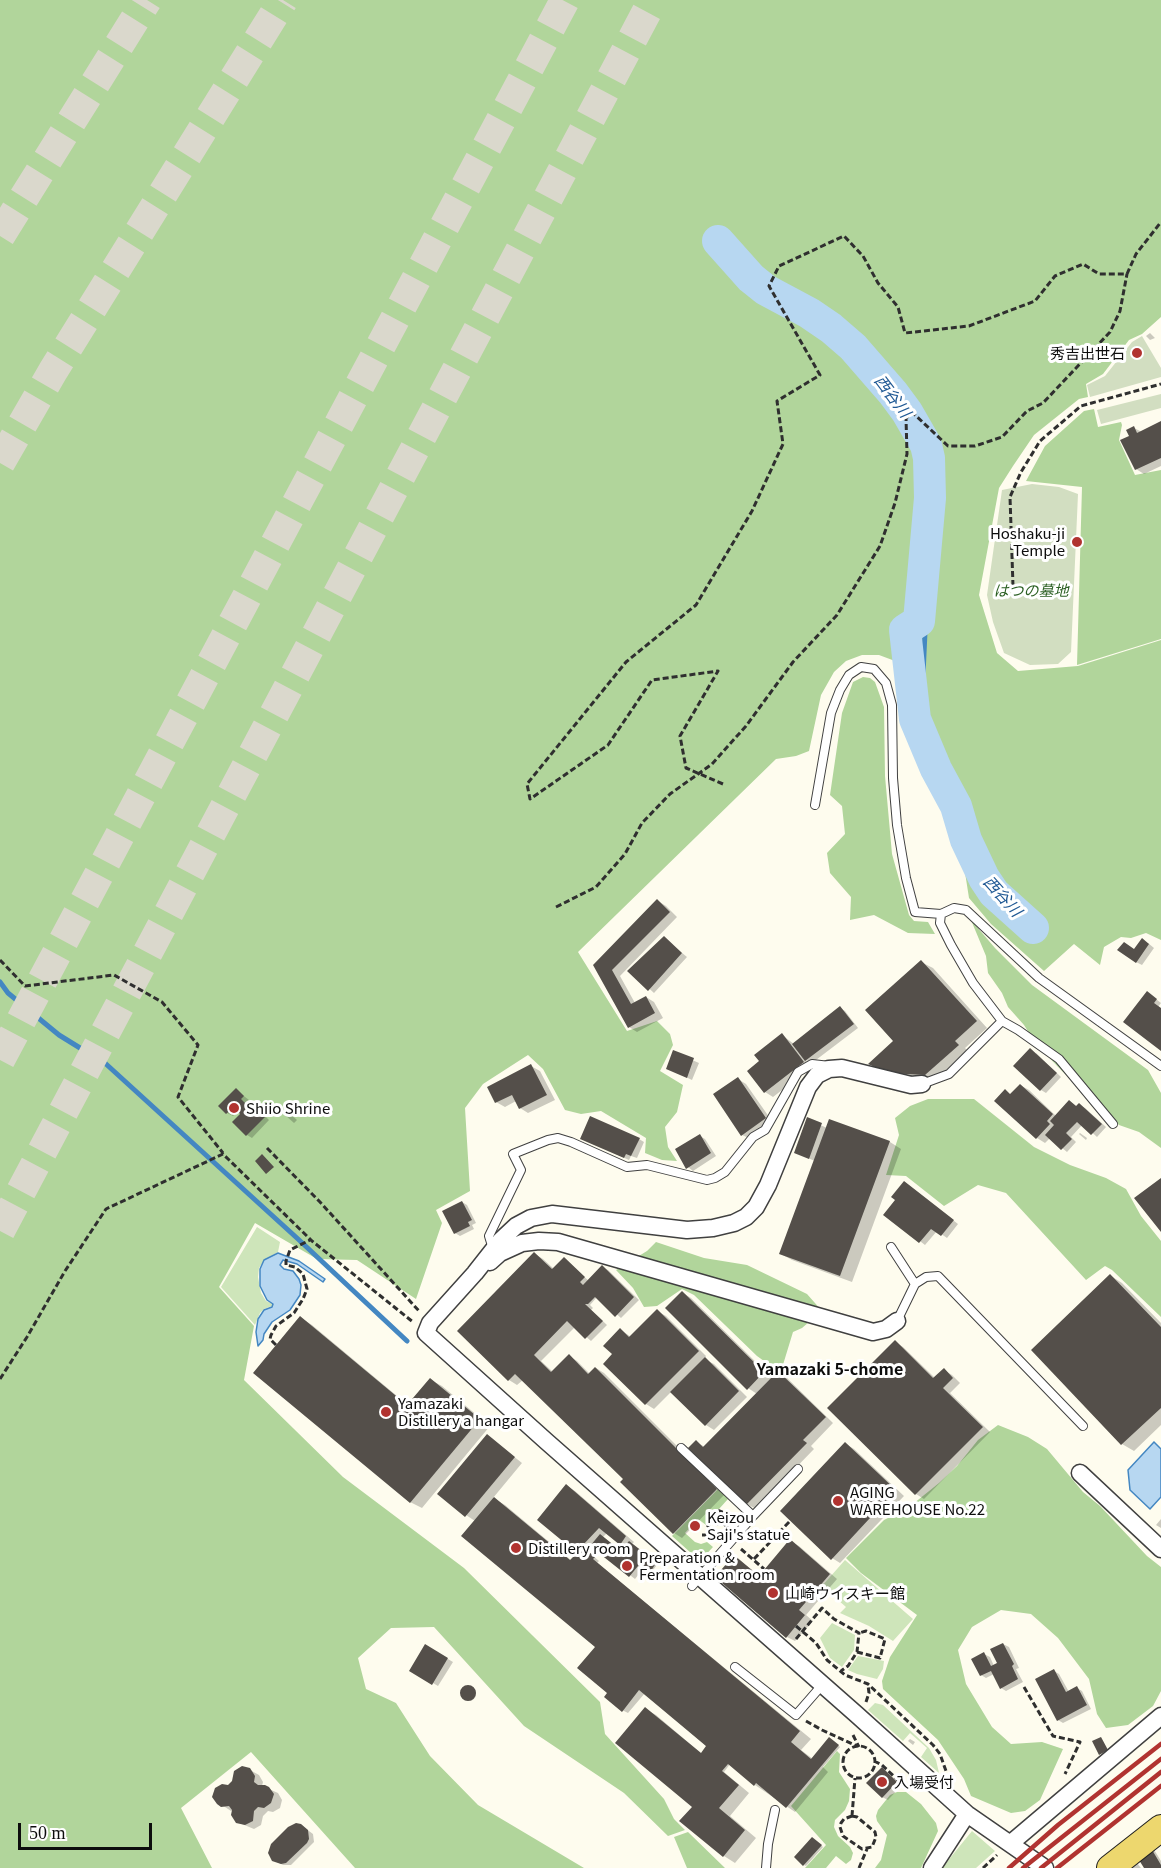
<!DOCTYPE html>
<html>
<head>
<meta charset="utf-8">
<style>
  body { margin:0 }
  #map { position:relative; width:1161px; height:1868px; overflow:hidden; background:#fefcee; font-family:Georgia,serif }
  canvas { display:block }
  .scale { position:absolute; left:18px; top:1823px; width:134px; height:27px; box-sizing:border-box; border:3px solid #0d0d0d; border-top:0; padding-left:8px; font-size:18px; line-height:21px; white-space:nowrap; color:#0d0d0d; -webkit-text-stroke:4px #fff; paint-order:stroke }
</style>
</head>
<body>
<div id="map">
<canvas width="1161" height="1868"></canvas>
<div class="scale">50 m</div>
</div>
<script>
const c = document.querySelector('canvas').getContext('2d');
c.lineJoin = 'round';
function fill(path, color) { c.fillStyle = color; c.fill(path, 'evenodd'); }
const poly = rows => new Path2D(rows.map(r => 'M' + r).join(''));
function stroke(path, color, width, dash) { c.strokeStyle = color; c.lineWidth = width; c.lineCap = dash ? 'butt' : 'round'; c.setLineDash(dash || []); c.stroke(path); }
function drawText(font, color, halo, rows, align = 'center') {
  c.font = font + ' Georgia,"Noto Sans JP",serif'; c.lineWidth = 6; c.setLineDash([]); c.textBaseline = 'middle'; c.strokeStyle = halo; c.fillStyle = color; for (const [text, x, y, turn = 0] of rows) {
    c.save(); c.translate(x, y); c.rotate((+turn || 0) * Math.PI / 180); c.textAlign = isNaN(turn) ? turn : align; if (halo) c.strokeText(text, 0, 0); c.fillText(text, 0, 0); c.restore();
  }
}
fill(poly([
  [257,1227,280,1242,278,1252,264,1260,259,1268,258,1277,261,1293,266,1301,273,1304,272,1306,264,1309,260,1313,255,1325,221,1287],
  [845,1560,913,1619,893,1641,869,1626,840,1613,846,1607,822,1586],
  [832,1623,855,1635,854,1650,842,1667,830,1658,820,1638],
  [858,1656,884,1661,883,1669,877,1679,857,1674,848,1670],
  [875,1703,883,1705,929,1748,936,1760,939,1773,921,1757,927,1748,910,1733,903,1741,868,1710],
  [972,1831,995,1851,976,1868,942,1868]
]), '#cee5ba');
fill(poly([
  [0,0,1161,0,1161,317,1142,334,1129,340,1103,374,1086,384,1088,397,1079,399,1034,435,1013,466,999,488,979,595,997,653,1018,671,1078,666,1161,640,1161,940,1146,933,1131,938,1121,937,1104,947,1100,965,1074,944,1044,971,991,924,969,898,953,796,946,776,917,734,903,679,895,661,879,655,862,655,846,661,834,672,821,695,809,751,796,756,776,759,578,952,627,1031,657,1021,670,1034,673,1045,660,1071,683,1085,677,1112,665,1127,668,1147,677,1161,662,1160,645,1153,646,1138,601,1111,581,1114,565,1110,543,1069,528,1055,483,1084,465,1108,470,1191,436,1210,442,1223,416,1299,357,1260,317,1259,255,1223,219,1287,254,1326,244,1380,343,1477,464,1568,600,1702,605,1734,664,1799,674,1819,685,1830,668,1836,624,1793,524,1726,434,1627,391,1628,358,1658,366,1689,396,1703,430,1756,478,1805,584,1868,355,1868,251,1752,181,1808,212,1868,0,1868],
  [1094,409,1098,427,1121,422,1122,425,1119,440,1135,475,1161,470,1161,639,1077,665,1082,487,1026,481,1045,446,1084,411],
  [863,677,870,678,875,682,884,707,885,776,892,854,909,915,914,921,928,922,935,934,908,933,874,915,850,920,851,897,830,873,827,853,845,834,842,806,830,795,842,713,853,682],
  [971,920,995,948,1032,985,1148,1070,1161,1093,1161,1148,1139,1132,1119,1125,1062,1071,1036,1044,1024,1025,1008,1007,1002,993,988,973,986,956],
  [928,1099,974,1099,1034,1147,1070,1165,1106,1178,1126,1189,1141,1216,1161,1241,1161,1317,1112,1270,1105,1266,1086,1280,1006,1193,978,1185,944,1206,906,1176,886,1175,899,1135,895,1118,910,1106],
  [656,1242,704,1258,747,1265,807,1294,822,1311,802,1328,793,1332,782,1368,775,1369,757,1356,694,1295,682,1289,657,1306,644,1307,633,1288,616,1270,647,1251],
  [998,1425,1028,1437,1047,1449,1083,1492,1100,1506,1147,1556,1161,1567,1161,1691,1153,1706,1128,1725,1106,1728,1097,1714,1089,1679,1058,1638,1031,1614,1001,1610,972,1627,958,1650,966,1684,992,1727,1011,1744,1042,1742,1063,1749,1040,1800,1025,1811,1011,1813,971,1796,964,1779,938,1740,883,1689,882,1681,890,1657,917,1615,861,1573,846,1558,884,1520,908,1508,939,1483,957,1466,978,1440],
  [718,1489,728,1499,719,1509,710,1511,708,1514,709,1521,706,1525,698,1519,685,1533,695,1542,701,1544,707,1542,713,1547,700,1561,672,1536],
  [837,1751,840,1754,839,1772,850,1789,849,1801,845,1810,835,1820,834,1827,838,1836,850,1847,853,1853,851,1860,846,1864,836,1856,826,1868,805,1868,826,1845,791,1806],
  [897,1792,906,1792,921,1804,936,1823,938,1831,921,1868,875,1868,881,1860,887,1835,877,1821,876,1816,878,1810,890,1795],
  [688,1832,725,1868,687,1868,674,1837]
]), '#b1d59b');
fill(poly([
  [1142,336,1161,368,1161,377,1090,397,1087,385,1105,376,1132,342],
  [1161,394,1161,408,1101,424,1097,410],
  [1032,484,1059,487,1078,494,1071,652,1058,664,1030,665,1004,653,993,622,987,595,1002,490]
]), '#d2dec1');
const water = poly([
  [278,1253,299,1261,325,1279,323,1282,297,1264,283,1260,280,1265,284,1269,293,1271,299,1279,301,1285,300,1295,290,1310,272,1322,264,1334,263,1340,258,1346,256,1332,258,1319,264,1310,272,1307,273,1304,267,1300,260,1286,260,1269,264,1260,278,1253],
  [1154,1442,1161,1449,1161,1497,1150,1509,1130,1490,1128,1470,1154,1442]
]);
fill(water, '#b7d7f1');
stroke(water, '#4487c2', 1.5);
fill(poly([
  [1150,333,1155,338,1150,340,1146,336],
  [1161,423,1161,466,1144,474,1136,469,1131,437,1134,428,1142,432],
  [658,901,666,906,677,917,620,976,635,1003,646,997,654,1002,663,1018,637,1032,629,1027,594,965],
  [664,938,687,957,654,993,630,971],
  [1148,943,1154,948,1142,965,1136,962,1135,951],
  [921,962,933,968,987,1028,965,1048,969,1052,937,1081,901,1078,881,1070,895,1041],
  [1152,996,1161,1003,1158,1007,1161,1008,1161,1049],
  [840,1008,845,1011,858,1028,812,1063,806,1060,812,1067,773,1097,765,1092,762,1062,782,1035,794,1044],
  [674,1052,699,1063,692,1080,673,1071],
  [1036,1053,1061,1077,1046,1093,1041,1090],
  [531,1066,540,1071,555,1100,528,1113,520,1108,516,1101,505,1107,496,1102,489,1088],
  [738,1079,746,1084,774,1124,751,1139,742,1135],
  [1020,1085,1029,1090,1056,1116,1070,1102,1078,1107,1079,1105,1085,1108,1106,1127,1097,1137,1083,1124,1071,1137,1076,1142,1067,1152,1050,1138,1045,1143,1037,1138,1011,1096],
  [236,1090,249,1100,246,1103,250,1107,251,1105,257,1108,269,1120,252,1138,247,1135,242,1114,239,1110,233,1116,227,1113],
  [288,1112,297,1120,294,1123,285,1115],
  [807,1119,827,1128,830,1121,890,1142,901,1149,852,1282,792,1260,781,1254,815,1161,796,1153],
  [1080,1133,1087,1138,1086,1140,1079,1134],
  [700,1136,705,1139,716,1156,693,1171,688,1167],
  [639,1139,644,1142,637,1158,631,1156,629,1160,587,1141],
  [905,1183,958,1224,947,1238,937,1231,925,1245,886,1215,897,1200],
  [462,1202,467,1205,476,1223,472,1225,474,1229,460,1236,455,1233],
  [535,1254,543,1259,554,1269,564,1259,589,1281,602,1267,608,1270,639,1300,621,1318,597,1297,590,1305,593,1308,591,1310,607,1325,591,1341,575,1327,541,1361,553,1372,569,1356,577,1361,590,1374,596,1368,604,1373,725,1494,682,1538,674,1533,625,1479,523,1380,517,1385,509,1380],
  [1111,1276,1122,1283,1161,1323,1161,1425,1134,1451,1122,1444,1033,1350],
  [683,1293,691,1298,772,1378,778,1373,786,1377,833,1423,811,1446,814,1449,756,1509,747,1504,690,1448,696,1442,705,1447,757,1394,748,1388],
  [657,1311,666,1316,706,1356,704,1359,714,1364,747,1397,714,1430,706,1425,672,1391,654,1409,646,1404,614,1354,621,1330,631,1337],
  [301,1318,312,1325,409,1406,431,1380,442,1386,490,1426,422,1508,410,1502],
  [895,1342,903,1347,935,1378,944,1370,952,1375,960,1383,950,1393,990,1432,924,1499,916,1494],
  [488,1436,522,1463,493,1498,505,1505,572,1561,579,1552,567,1486,575,1491,634,1542,632,1544,657,1565,653,1570,646,1565,635,1579,591,1545,586,1550,599,1561,597,1563,811,1739,801,1750,813,1759,832,1740,840,1747,823,1767,828,1772,795,1812,755,1785,730,1764,724,1772,749,1793,730,1816,756,1838,735,1863,724,1856,681,1821,694,1806,645,1709,656,1715,702,1754,713,1752,645,1693,628,1713,622,1710,609,1693,597,1647,475,1521,466,1515],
  [607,1533,626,1547,622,1552,603,1537],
  [846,1444,854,1449,904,1496,840,1563,832,1558],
  [1161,1519,1161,1528,1156,1525],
  [790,1541,799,1546,837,1579,806,1615,813,1621,795,1641,787,1637,735,1557,760,1576],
  [1003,1644,1009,1647,1019,1668,1016,1669,1023,1682,1006,1691,1001,1688,994,1674,986,1678,981,1675,984,1654,990,1657,994,1666,999,1664],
  [426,1646,453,1662,438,1686,411,1670],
  [1054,1671,1059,1674,1069,1692,1077,1688,1082,1691,1091,1709,1063,1723,1058,1720],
  '462 1694a7 7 0 1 1 14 0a7 7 0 1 1-14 0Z',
  [910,1739,915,1742,913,1745,908,1741],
  [882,1768,902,1785,888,1800,882,1797],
  [250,1770,259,1775,263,1782,262,1786,278,1793,282,1800,280,1808,273,1812,268,1811,263,1816,261,1825,254,1829,237,1822,234,1810,231,1811,222,1805,229,1786],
  [301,1825,313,1834,314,1842,291,1865,283,1865,277,1862],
  [815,1840,823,1847,806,1866,804,1865],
  [1153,1848,1161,1861,1161,1868,1146,1868],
  [1137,1863,1141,1868,1129,1868]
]), '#0003');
stroke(poly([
  [919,730,921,718,925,632,919,621],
  [0,982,8,993,59,1035,106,1064,298,1239,407,1341]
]), '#4487c2', 5);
stroke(poly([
  [718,241,751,278,766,290,809,313,831,328,853,347,893,393,907,412,926,445,929,458,930,498,919,621,905,630,915,719,936,769,956,806,966,840,984,878,994,893,1033,928]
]), '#b7d7f1', 32);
fill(poly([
  [1161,421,1161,458,1135,470,1120,440,1129,436,1126,430,1134,426,1137,433],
  [657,899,670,912,612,970,631,1004,646,996,655,1013,628,1028,593,965],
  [664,936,682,953,648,991,627,971],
  [1142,938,1149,944,1136,963,1117,950,1124,942,1134,949],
  [921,960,977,1021,955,1041,959,1045,925,1075,888,1073,868,1064,893,1041,865,1010],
  [1147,991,1157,999,1154,1003,1161,1008,1161,1051,1123,1022],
  [840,1006,854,1024,805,1061,792,1044],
  [782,1033,804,1062,764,1093,747,1071,759,1061,754,1055],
  [1030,1048,1057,1073,1040,1091,1013,1066],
  [673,1050,694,1058,687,1078,666,1069],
  [531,1064,547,1095,519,1109,512,1095,495,1103,487,1087],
  [738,1077,766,1118,741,1136,713,1094],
  [1020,1084,1053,1114,1047,1121,1050,1124,1036,1139,994,1101,1005,1089,1010,1094],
  [236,1088,244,1096,241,1099,248,1106,251,1103,265,1117,246,1136,232,1122,240,1114,234,1107,226,1114,218,1106],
  [1069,1100,1076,1106,1079,1103,1102,1124,1091,1135,1077,1122,1066,1133,1072,1139,1061,1150,1045,1135,1054,1125,1050,1121],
  [590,1116,640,1138,631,1156,626,1154,624,1158,580,1139],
  [807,1117,822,1123,809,1159,794,1153],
  [829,1119,890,1141,840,1276,779,1254],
  [700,1134,711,1153,686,1169,675,1149],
  [262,1154,274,1167,266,1174,255,1161],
  [1161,1178,1161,1232,1134,1198],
  [904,1181,954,1220,941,1236,931,1229,919,1243,883,1215,895,1200,891,1197],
  [462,1201,472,1220,468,1222,470,1226,454,1234,442,1211],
  [534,1252,552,1269,564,1257,585,1277,580,1282,583,1285,602,1265,634,1297,615,1317,595,1297,588,1304,585,1304,603,1321,585,1339,567,1321,534,1355,551,1372,569,1354,588,1374,595,1367,717,1489,673,1534,620,1482,623,1479,515,1374,508,1381,457,1331],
  [1110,1274,1161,1327,1161,1408,1121,1445,1031,1350],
  [682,1291,764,1372,747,1390,665,1308],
  [657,1309,699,1351,645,1405,603,1364,612,1354,603,1346,620,1328,629,1337],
  [300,1316,407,1405,430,1378,480,1419,410,1503,253,1373],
  [895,1340,933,1378,944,1368,953,1378,943,1388,983,1427,915,1495,827,1408],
  [705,1357,739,1391,705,1426,670,1392],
  [778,1371,826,1417,803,1440,807,1443,746,1505,688,1448,696,1440,703,1447],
  [487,1434,515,1457,465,1517,437,1494],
  [845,1442,896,1490,831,1560,780,1511],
  [566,1484,626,1536,620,1545,599,1528,582,1546,595,1557,593,1559,800,1731,791,1742,811,1759,829,1737,839,1745,786,1808,756,1783,754,1786,728,1764,722,1771,739,1785,719,1808,745,1830,723,1857,679,1821,692,1807,615,1743,645,1707,701,1753,706,1746,639,1690,622,1712,604,1697,607,1693,577,1668,595,1647,461,1536,494,1497,570,1560,577,1553,537,1520],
  [600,1534,621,1551,629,1541,647,1555,629,1577,590,1546],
  [790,1539,830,1574,799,1610,805,1615,786,1638,715,1577,734,1555,759,1576],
  [649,1557,656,1563,651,1571,643,1565],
  [1003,1643,1014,1664,1012,1666,1018,1679,1000,1689,991,1671,980,1676,971,1659,984,1652,991,1666,997,1663,990,1649],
  [425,1644,448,1658,432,1685,409,1671],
  [1054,1669,1066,1692,1077,1686,1087,1705,1057,1721,1035,1679],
  '460 1693a8 8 0 1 1 16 0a8 8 0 1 1-16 0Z',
  [1101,1737,1108,1750,1099,1755,1092,1741],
  [242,1766,250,1768,255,1776,254,1782,258,1785,265,1785,269,1787,274,1794,271,1803,264,1808,258,1807,254,1811,253,1821,245,1825,236,1823,231,1815,232,1810,229,1806,221,1807,217,1804,212,1797,215,1788,222,1784,228,1785,232,1781,234,1771],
  [882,1767,897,1782,882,1798,866,1783],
  [296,1823,301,1824,308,1830,309,1839,307,1843,286,1863,281,1864,272,1861,268,1853,271,1844,288,1827],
  [812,1837,822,1845,803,1866,794,1857],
  [1148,1843,1161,1865,1161,1868,1144,1868,1134,1852]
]), '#544f4a');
stroke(poly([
  [0,236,147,0],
  [0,463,53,371,283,0],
  [0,1060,565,0],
  [0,1231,653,0]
]), '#dad8cc', 30, [30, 15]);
const service = poly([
  [815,805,831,713,840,690,849,675,861,667,874,669,886,683,892,705,893,778,897,825,906,878,915,912,941,914],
  [922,1084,949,1074,1002,1021],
  [1113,1124,1059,1059,1018,1030,1002,1021,973,983,951,945,940,923,941,914,954,908,966,910,1039,978,1161,1066],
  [891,1247,915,1284],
  [493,1249,489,1236,521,1170,513,1154,548,1140,558,1138,571,1142,627,1167,647,1165,707,1180,715,1178,725,1172,753,1137,765,1130,798,1072,812,1064,830,1066],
  [897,1321,915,1284,926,1277,938,1276,1083,1426],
  [681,1448,753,1516],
  [692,1586,753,1516,798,1469],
  [735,1667,796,1715,823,1684],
  [766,1868,768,1844,775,1810]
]);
const minor = poly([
  [922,1084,911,1085,842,1068,829,1069,817,1075,808,1087,768,1185,756,1207,746,1217,734,1223,713,1228,687,1230,552,1214,531,1218,516,1226,501,1240,475,1273,430,1323,426,1333,546,1441,856,1714,967,1814,1045,1868],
  [490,1262,500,1253,522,1243,539,1241,558,1242,873,1332,886,1329,897,1321],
  [1080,1473,1161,1549],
  [1011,1843,1161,1716],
  [932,1868,967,1814]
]);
const primary = poly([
  [1110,1868,1161,1828]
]);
stroke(service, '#404040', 10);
stroke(minor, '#404040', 19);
stroke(primary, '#1e1e1e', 28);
stroke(poly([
  [1013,586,1010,497,1021,472,1040,441,1081,406,1161,384],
  [723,784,686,768,680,736,718,671,652,680,608,745,530,799,527,784,626,662,696,605,752,511,783,444,777,401,820,375,769,286,779,266,844,236,863,256,878,283,898,307,905,333,969,326,1035,301,1055,276,1083,264,1099,274,1127,274,1136,254,1161,222],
  [556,907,596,887,625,854,642,823,670,794,712,764,746,726,793,662,837,615,880,546,895,503,907,454,906,418,913,413,948,446,975,446,1002,437,1027,411,1043,403,1110,332,1120,311,1127,274],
  [0,960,25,986,114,975,162,1002,198,1045,178,1097,223,1153],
  [267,1148,320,1202,419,1311],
  [276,1345,270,1339,271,1335,276,1326,294,1313,303,1299,307,1289,303,1274,295,1267,286,1265,286,1261,290,1250,310,1240],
  [0,1379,27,1337,65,1271,106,1209,223,1154,312,1241,413,1322],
  [722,1522,724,1517,722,1512,717,1510,712,1512,710,1517,712,1522,717,1524,722,1522,728,1528],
  [707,1527,712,1522],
  [702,1535,712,1535,718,1540],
  [741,1549,764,1569],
  [754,1559,790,1521],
  [796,1626,816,1643,827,1660,845,1675,868,1684,933,1745,940,1754,946,1771],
  [796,1639,822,1608,834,1619,859,1633,857,1652,848,1666,841,1671],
  [857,1652,880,1658,885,1639,866,1631,859,1633],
  [1024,1687,1053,1736,1080,1742,1065,1774],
  [866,1702,869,1693,868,1685],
  [806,1721,822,1730,857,1746],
  [853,1735,859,1747],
  '843 1762a16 16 0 1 1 32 0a16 16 0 1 1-32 0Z',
  [874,1761,882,1765,900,1782,909,1786],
  [852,1816,857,1817,875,1832,876,1837,872,1847,862,1849,843,1836,840,1827,841,1823,844,1819,852,1816],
  [852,1816,855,1778],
  [859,1868,867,1849],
  [983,1868,997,1855]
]), '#2f2f2f', 3, [6, 3]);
stroke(service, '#fff', 8);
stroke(minor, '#fff', 16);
stroke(primary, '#edd76e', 26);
stroke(poly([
  [1009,1868,1058,1825,1161,1744],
  [1023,1868,1161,1759],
  [1041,1868,1161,1772],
  [1057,1868,1161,1786]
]), '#b13330', 4.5);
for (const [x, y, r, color] of [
  [1137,353,6,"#b13330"],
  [1077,542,6,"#b13330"],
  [234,1108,6,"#b13330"],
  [386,1412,6,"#b13330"],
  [838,1501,6,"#b13330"],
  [695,1526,6,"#b13330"],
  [516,1548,6,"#b13330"],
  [627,1566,6,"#b13330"],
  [773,1593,6,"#b13330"],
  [882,1782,6,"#b13330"]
]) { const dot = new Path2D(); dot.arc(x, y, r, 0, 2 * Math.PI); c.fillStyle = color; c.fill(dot); stroke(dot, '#fff', 2); }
drawText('15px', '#0d0d0d', '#fff', [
  ["秀吉出世石",1125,353,"right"],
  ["Hoshaku-ji",1065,533,"right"],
  ["Temple",1065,550,"right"],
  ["Shiio Shrine",246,1108],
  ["Yamazaki",398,1403],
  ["Distillery a hangar",398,1420],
  ["AGING",850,1492],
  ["WAREHOUSE No.22",850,1509],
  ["Keizou",707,1517],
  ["Saji's statue",707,1534],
  ["Distillery room",528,1548],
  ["Preparation &",639,1557],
  ["Fermentation room",639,1574],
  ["山崎ウイスキー館",785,1593],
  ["入場受付",894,1782]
], 'left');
drawText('italic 15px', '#2b5f23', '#fff', [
  ["はつの墓地",1031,590]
]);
drawText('italic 16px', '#205994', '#fff', [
  ["西谷川",893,396,53],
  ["西谷川",1003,896,48]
]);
drawText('bold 16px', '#0d0d0d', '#fff', [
  ["Yamazaki 5-chome",830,1369]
]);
</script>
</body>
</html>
